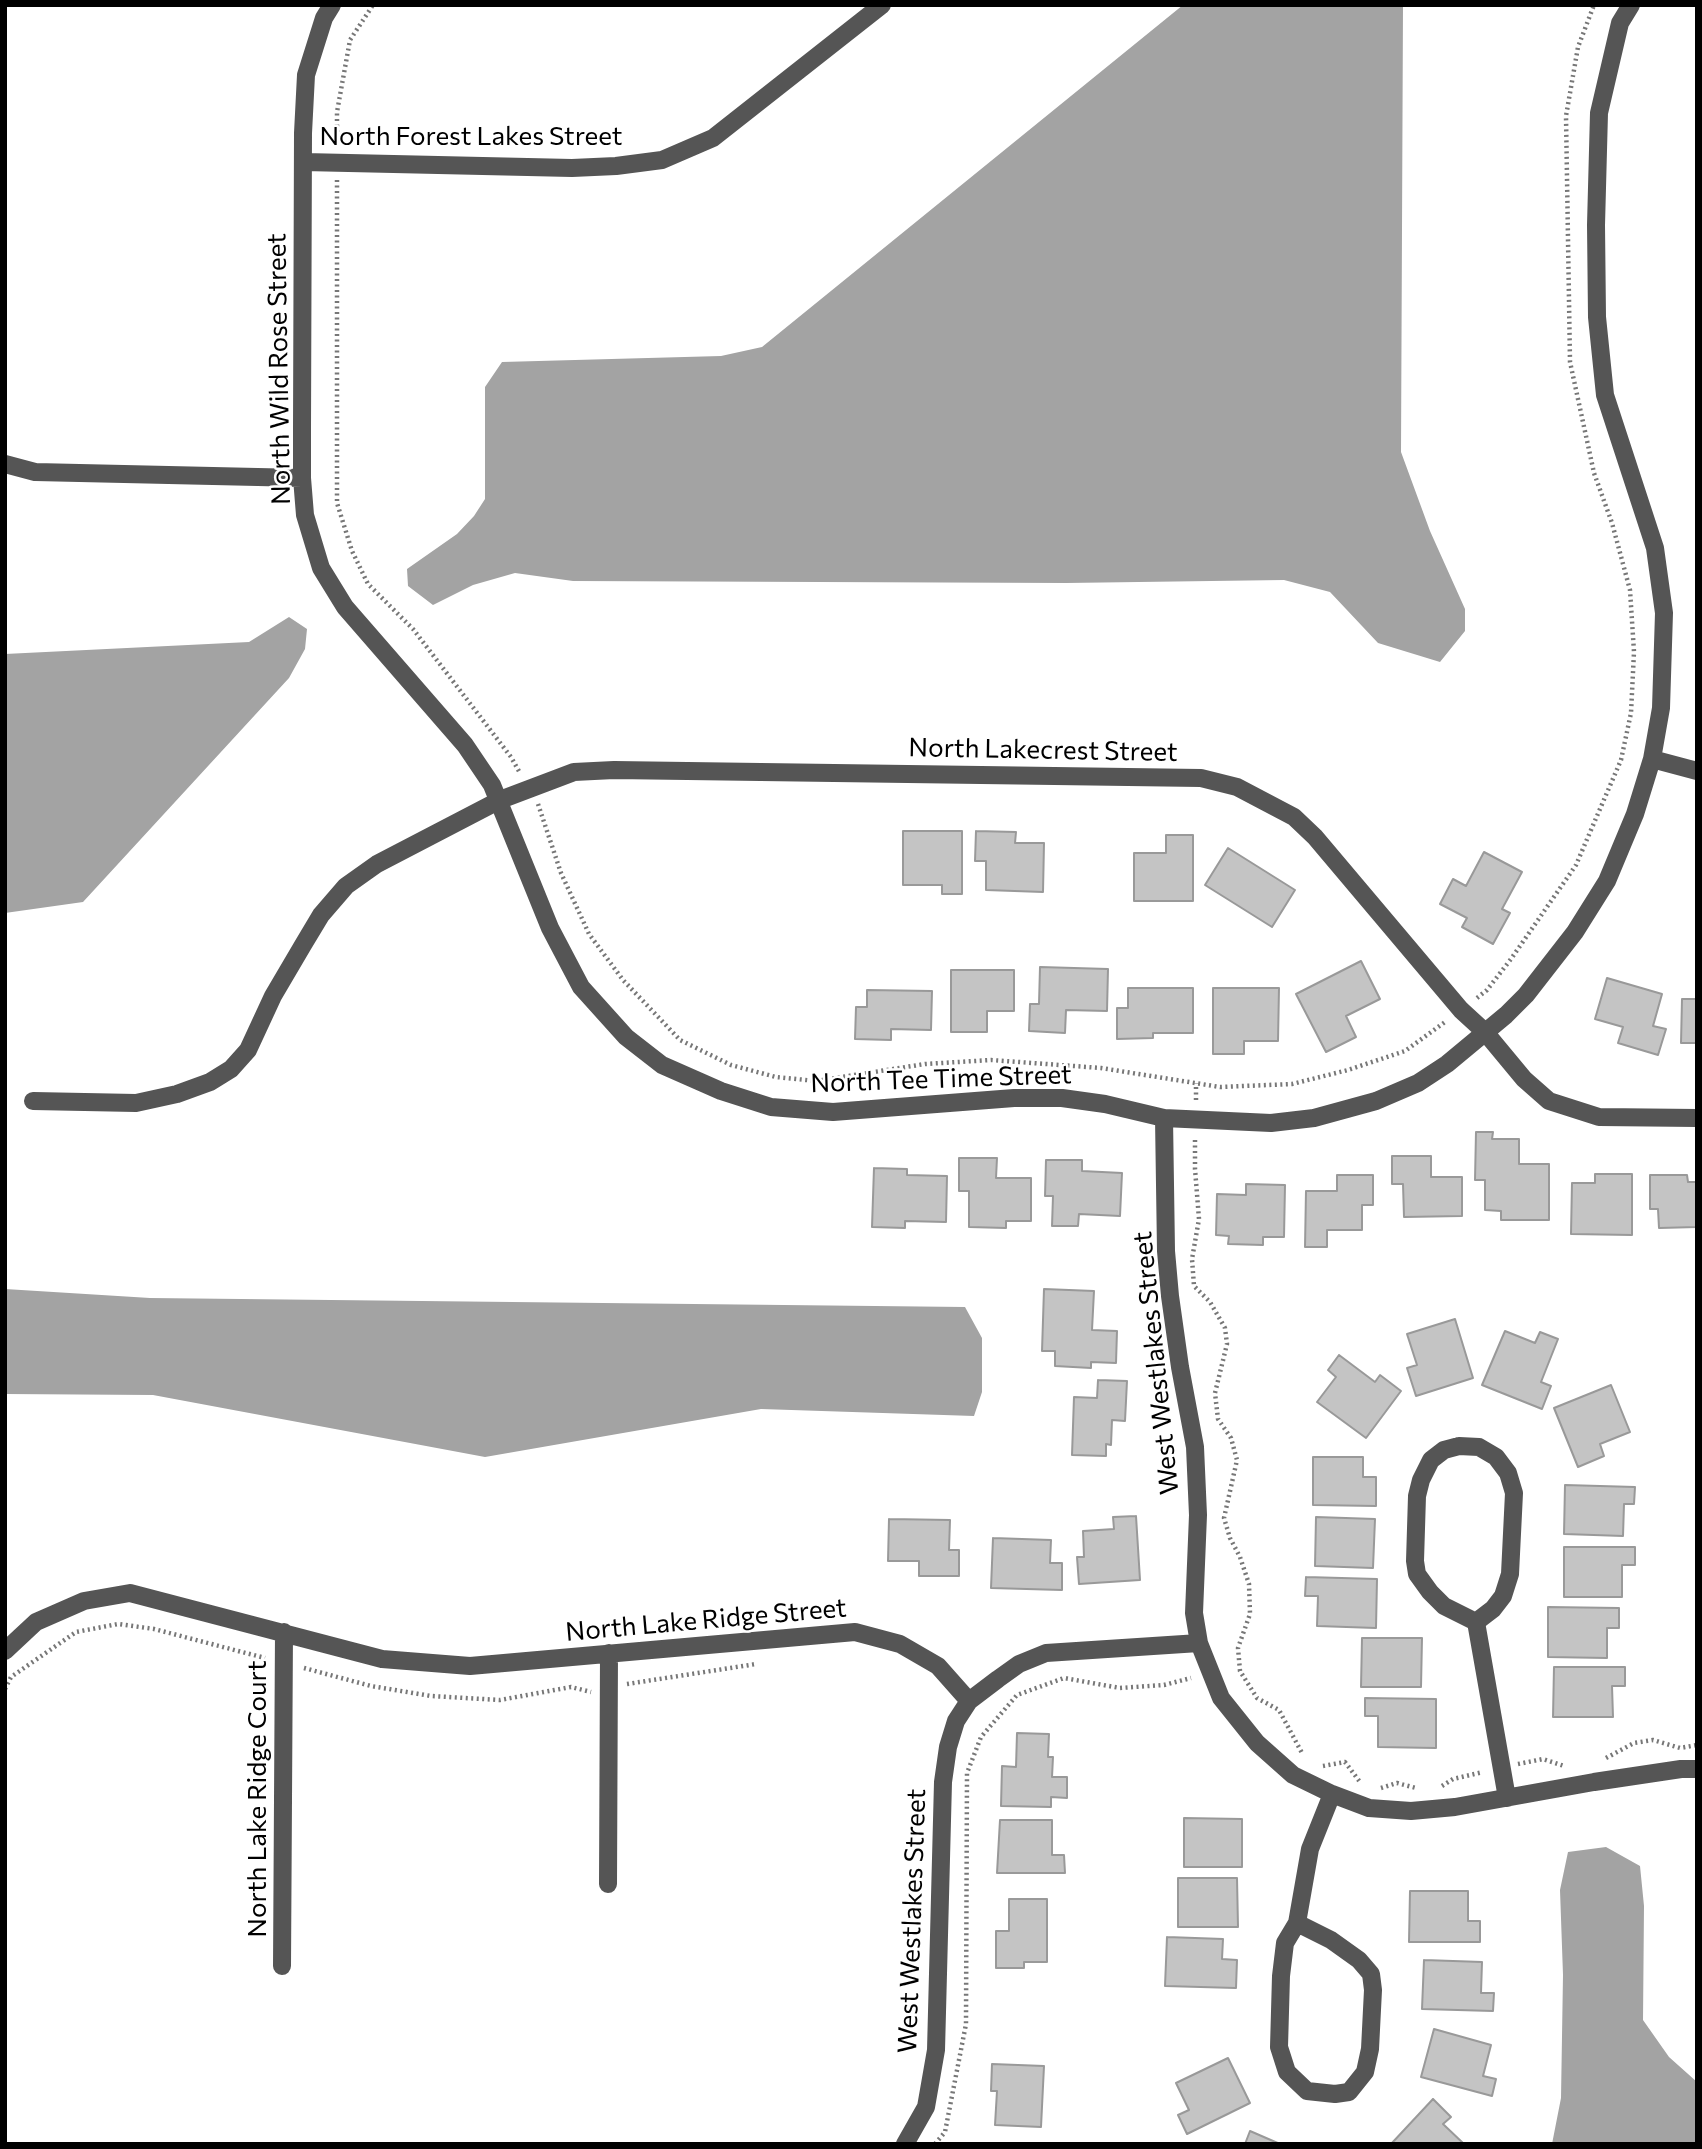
<!DOCTYPE html>
<html>
<head>
<meta charset="utf-8">
<style>
  body { margin:0 }
  #map { position:relative; width:1702px; height:2149px; overflow:hidden; background:#fff; font-family:Commissioner,sans-serif }
  canvas { display:block }
  .frame { position:absolute; inset:0; border:7px solid #000; pointer-events:none }
</style>
</head>
<body>
<div id="map">
<canvas width="1702" height="2149"></canvas>
<div class="frame"></div>
</div>
<script>
const c = document.querySelector('canvas').getContext('2d');
c.lineJoin = 'round';
function fill(path, color) { c.fillStyle = color; c.fill(path, 'evenodd'); }
const poly = rows => new Path2D(rows.map(r => 'M' + r).join(''));
function stroke(path, color, width, dash) { c.strokeStyle = color; c.lineWidth = width; c.lineCap = dash ? 'butt' : 'round'; c.setLineDash(dash || []); c.stroke(path); }
function drawText(font, color, halo, rows, align = 'center') {
  c.font = font + ' Commissioner,sans-serif'; c.lineWidth = 5; c.setLineDash([]); c.textBaseline = 'middle'; c.strokeStyle = halo; c.fillStyle = color; for (const [text, x, y, turn = 0] of rows) {
    c.save(); c.translate(x, y); c.rotate((+turn || 0) * Math.PI / 180); c.textAlign = isNaN(turn) ? turn : align; if (halo) c.strokeText(text, 0, 0); c.fillText(text, 0, 0); c.restore();
  }
}
fill(poly([
  [1183,5,1403,5,1401,452,1430,531,1465,609,1465,631,1440,662,1378,643,1330,592,1284,580,1066,583,573,581,515,573,473,585,433,605,408,586,407,569,457,534,474,516,485,499,485,387,502,362,721,356,762,347],
  [289,617,307,629,305,649,289,678,83,902,5,913,5,654,249,642],
  [5,1289,150,1298,965,1307,982,1338,982,1392,974,1416,761,1409,485,1457,153,1395,5,1394],
  [1606,1847,1640,1866,1644,1906,1643,2020,1669,2057,1697,2082,1697,2144,1552,2144,1561,2098,1563,1975,1560,1890,1568,1852]
]), '#a3a3a3');
const building = poly([
  [903,831,962,831,962,894,942,894,942,885,903,885,903,831],
  [976,831,1016,832,1015,843,1044,843,1043,892,986,890,986,861,975,861,976,831],
  [1166,835,1193,835,1193,901,1134,901,1134,853,1166,853,1166,835],
  [1228,848,1295,890,1272,927,1205,885,1228,848],
  [1484,852,1522,872,1502,909,1510,913,1493,944,1462,927,1467,918,1440,904,1453,879,1466,886,1484,852],
  [1361,961,1380,999,1346,1016,1356,1037,1326,1052,1296,994,1361,961],
  [1040,967,1108,969,1107,1011,1066,1010,1065,1033,1029,1031,1030,1004,1039,1004,1040,967],
  [951,970,1014,970,1014,1011,987,1011,987,1032,951,1032,951,970],
  [1607,978,1662,994,1653,1026,1666,1029,1658,1055,1618,1043,1623,1027,1595,1019,1607,978],
  [1128,988,1193,988,1193,1033,1153,1033,1153,1038,1117,1039,1117,1008,1128,1008,1128,988],
  [1213,988,1279,988,1278,1041,1244,1041,1244,1054,1213,1054,1213,988],
  [867,990,932,991,931,1030,891,1029,891,1040,855,1039,856,1007,867,1007,867,990],
  [1682,999,1697,999,1697,1043,1681,1043,1682,999],
  [1476,1132,1493,1132,1492,1139,1519,1139,1519,1164,1549,1164,1549,1220,1501,1220,1501,1211,1485,1210,1485,1180,1475,1180,1476,1132],
  [1392,1156,1431,1156,1431,1177,1462,1177,1462,1216,1404,1217,1403,1184,1392,1184,1392,1156],
  [959,1158,997,1158,996,1178,1031,1178,1031,1221,1006,1221,1006,1228,969,1227,969,1191,959,1191,959,1158],
  [1046,1160,1082,1160,1082,1171,1122,1173,1120,1216,1079,1214,1078,1226,1052,1226,1053,1196,1045,1196,1046,1160],
  [874,1168,907,1169,907,1175,947,1176,946,1222,905,1221,905,1228,872,1227,874,1168],
  [1595,1174,1632,1174,1632,1235,1571,1234,1572,1183,1595,1183,1595,1174],
  [1337,1175,1373,1175,1373,1205,1362,1205,1362,1230,1327,1230,1327,1247,1305,1247,1306,1191,1337,1191,1337,1175],
  [1650,1175,1687,1175,1688,1182,1697,1182,1697,1227,1659,1228,1658,1209,1650,1209,1650,1175],
  [1246,1184,1285,1185,1284,1237,1263,1237,1263,1245,1228,1244,1229,1236,1216,1235,1217,1194,1246,1195,1246,1184],
  [1044,1289,1094,1291,1092,1330,1117,1331,1116,1363,1091,1362,1091,1368,1055,1366,1055,1351,1042,1351,1044,1289],
  [1455,1319,1473,1378,1416,1396,1407,1368,1417,1365,1407,1334,1455,1319],
  [1505,1331,1535,1343,1540,1332,1558,1339,1541,1382,1551,1386,1542,1409,1482,1385,1505,1331],
  [1339,1355,1375,1382,1380,1375,1401,1391,1366,1438,1317,1402,1336,1377,1328,1370,1339,1355],
  [1098,1380,1127,1381,1125,1421,1112,1420,1111,1445,1106,1444,1106,1456,1072,1455,1074,1397,1097,1398,1098,1380],
  [1611,1385,1630,1432,1600,1444,1604,1456,1578,1467,1554,1408,1611,1385],
  [1313,1457,1363,1457,1363,1477,1376,1477,1376,1506,1313,1505,1313,1457],
  [1565,1485,1635,1487,1634,1504,1624,1504,1623,1536,1564,1534,1565,1485],
  [1136,1516,1140,1580,1079,1584,1077,1557,1084,1557,1083,1531,1114,1529,1113,1517,1136,1516],
  [1316,1517,1375,1519,1373,1568,1315,1566,1316,1517],
  [889,1519,950,1520,949,1550,959,1550,959,1576,919,1576,919,1561,888,1561,889,1519],
  [993,1538,1051,1540,1050,1563,1062,1563,1062,1590,991,1588,993,1538],
  [1564,1547,1635,1547,1635,1565,1622,1565,1622,1597,1564,1597,1564,1547],
  [1306,1577,1377,1579,1376,1628,1317,1626,1318,1596,1305,1596,1306,1577],
  [1548,1607,1619,1608,1619,1628,1607,1628,1607,1658,1548,1657,1548,1607],
  [1362,1638,1422,1638,1421,1687,1361,1687,1362,1638],
  [1554,1667,1625,1667,1625,1686,1612,1686,1613,1717,1553,1717,1554,1667],
  [1365,1698,1436,1699,1436,1748,1378,1747,1378,1716,1365,1716,1365,1698],
  [1017,1733,1049,1734,1048,1757,1053,1757,1052,1777,1067,1777,1067,1798,1051,1797,1051,1807,1001,1806,1002,1766,1016,1767,1017,1733],
  [1184,1818,1242,1819,1242,1867,1184,1867,1184,1818],
  [1000,1820,1052,1820,1052,1855,1064,1855,1065,1873,997,1873,1000,1820],
  [1178,1878,1237,1878,1238,1927,1178,1927,1178,1878],
  [1410,1891,1468,1891,1468,1921,1480,1921,1480,1942,1409,1942,1410,1891],
  [1009,1899,1047,1899,1047,1962,1024,1962,1024,1968,996,1968,996,1931,1009,1931,1009,1899],
  [1167,1937,1223,1939,1222,1959,1237,1960,1236,1988,1165,1986,1167,1937],
  [1424,1960,1482,1962,1481,1993,1494,1993,1493,2011,1422,2009,1424,1960],
  [1434,2029,1491,2045,1483,2076,1496,2079,1492,2096,1421,2077,1434,2029],
  [1228,2058,1250,2103,1187,2134,1178,2115,1189,2110,1176,2083,1228,2058],
  [992,2064,1044,2066,1041,2127,995,2125,997,2091,991,2091,992,2064],
  [1433,2099,1451,2117,1443,2124,1464,2144,1391,2144,1433,2099],
  [1250,2131,1280,2144,1245,2144,1250,2131]
]);
fill(building, '#c4c4c4');
stroke(building, '#999', 2);
stroke(poly([
  [337,143,337,112,350,40,373,5],
  [337,180,337,503,352,551,368,584,413,629,511,757,520,773],
  [538,804,561,873,589,934,623,980,680,1040,731,1065,776,1077,816,1081,925,1064,991,1060,1101,1068,1220,1087,1292,1084,1348,1070,1405,1051,1445,1022],
  [1477,998,1487,990,1511,959,1576,865,1621,760,1631,713,1634,652,1630,590,1612,523,1594,473,1570,362,1566,116,1578,47,1594,5],
  [1196,1100,1196,1083],
  [1195,1140,1195,1169,1199,1219,1192,1259,1194,1286,1210,1302,1225,1328,1227,1344,1215,1393,1218,1419,1231,1438,1237,1460,1224,1518,1230,1538,1240,1557,1249,1584,1250,1614,1238,1648,1240,1671,1257,1698,1279,1710,1302,1753],
  [304,1668,371,1686,431,1696,500,1700,571,1687,591,1692],
  [627,1684,756,1664],
  [5,1689,11,1677,76,1632,118,1624,154,1629,265,1658],
  [1606,1758,1634,1743,1653,1740,1680,1748,1697,1745],
  [1518,1764,1543,1759,1564,1766],
  [1323,1766,1345,1762,1360,1782],
  [1442,1786,1453,1779,1483,1772],
  [1381,1788,1397,1783,1416,1788],
  [935,2144,945,2132,966,2024,967,1773,981,1737,1017,1695,1064,1678,1120,1688,1164,1685,1191,1678]
]), '#777', 4.5, [2, 3.5]);
stroke(poly([
  [332,5,324,18,306,75,303,133,302,428,302,478,305,515,321,568,345,607,465,745,492,785,550,928,581,987,626,1037,662,1065,721,1091,771,1107,833,1112,1014,1098,1062,1098,1105,1104,1164,1118,1271,1123,1314,1118,1376,1101,1418,1083,1447,1064,1506,1015,1526,995,1575,932,1607,881,1635,814,1652,759,1661,708,1664,613,1655,548,1605,395,1597,317,1596,225,1599,113,1620,23,1631,5],
  [304,162,572,168,616,166,662,160,713,138,882,5],
  [5,464,35,472,302,478],
  [1652,759,1697,771],
  [33,1101,136,1103,177,1094,210,1082,231,1069,248,1050,273,996,303,945,321,915,346,886,377,864,500,800,574,772,614,770,1201,778,1237,787,1294,817,1315,837,1461,1010,1485,1032,1524,1079,1549,1101,1599,1117,1697,1118],
  [1164,1118,1166,1251,1170,1296,1180,1367,1195,1447,1198,1515,1194,1613,1199,1643,1221,1698,1257,1743,1293,1775,1332,1794,1369,1808,1411,1811,1455,1807,1594,1782,1681,1769,1697,1769],
  [1459,1446,1479,1447,1496,1457,1508,1473,1514,1493,1510,1574,1503,1596,1493,1609,1476,1622,1444,1606,1430,1592,1417,1574,1415,1561,1417,1496,1421,1480,1431,1460,1444,1450,1459,1446],
  [1476,1622,1507,1798],
  [5,1651,36,1622,84,1601,130,1593,382,1659,470,1666,855,1632,900,1644,938,1666,969,1701],
  [608,1884,609,1653],
  [1297,1923,1331,1940,1359,1960,1371,1974,1373,1990,1370,2049,1365,2072,1349,2092,1335,2094,1307,2091,1287,2072,1279,2047,1281,1976,1285,1943,1297,1923],
  [1297,1923,1310,1849,1332,1794],
  [282,1966,284,1632],
  [905,2144,926,2107,936,2050,943,1782,948,1747,956,1721,969,1701,998,1679,1019,1664,1046,1653,1199,1643]
]), '#555', 18);
drawText('26px', '#000', '#fff', [
  ["North Forest Lakes Street",471,136],
  ["North Wild Rose Street",279,369,-91],
  ["North Lakecrest Street",1043,750,1],
  ["North Tee Time Street",941,1079,-2],
  ["West Westlakes Street",1156,1363,-96],
  ["North Lake Ridge Street",706,1620,-5],
  ["North Lake Ridge Court",257,1799,-90],
  ["West Westlakes Street",912,1921,-88]
]);
</script>
</body>
</html>
